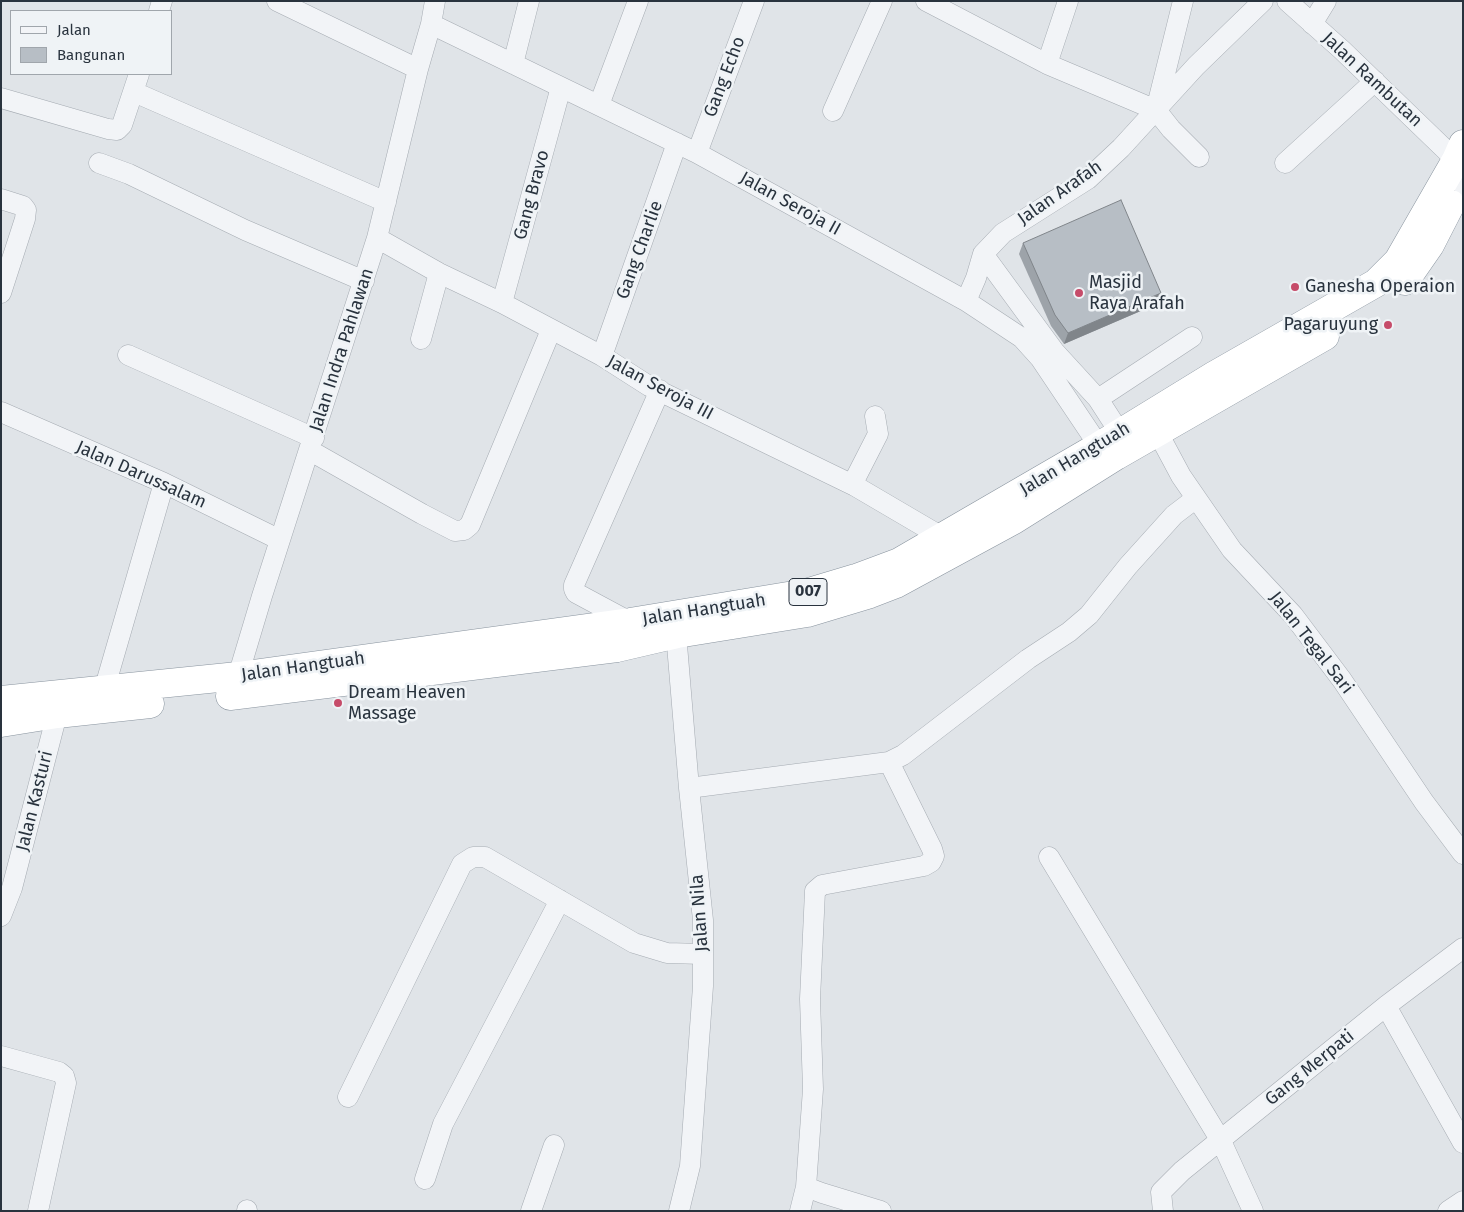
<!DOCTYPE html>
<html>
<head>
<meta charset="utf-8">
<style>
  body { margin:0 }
  #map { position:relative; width:1464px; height:1212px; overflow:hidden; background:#e0e4e8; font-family:"Fira Sans",sans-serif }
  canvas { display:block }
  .frame { position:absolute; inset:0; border:2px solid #29333e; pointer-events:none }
  .legend { position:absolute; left:10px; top:10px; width:162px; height:65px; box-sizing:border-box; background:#eff3f6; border:1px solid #a0a6ac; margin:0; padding:6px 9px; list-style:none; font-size:15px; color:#29333e }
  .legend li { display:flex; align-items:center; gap:10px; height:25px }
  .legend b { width:25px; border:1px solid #a0a6ac }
</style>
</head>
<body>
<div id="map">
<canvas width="1464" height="1212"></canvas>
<div class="frame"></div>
<ul class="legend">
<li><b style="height:6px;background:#f2f4f7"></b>Jalan</li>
<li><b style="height:14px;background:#b7bec5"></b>Bangunan</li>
</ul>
</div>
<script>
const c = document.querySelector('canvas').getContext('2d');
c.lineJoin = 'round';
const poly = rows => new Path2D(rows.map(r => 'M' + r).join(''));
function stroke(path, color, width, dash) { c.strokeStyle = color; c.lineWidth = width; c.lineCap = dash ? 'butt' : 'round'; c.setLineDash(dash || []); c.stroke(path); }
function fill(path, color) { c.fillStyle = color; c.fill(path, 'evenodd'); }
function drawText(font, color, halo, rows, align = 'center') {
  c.font = font + ' "Fira Sans",sans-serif'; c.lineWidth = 5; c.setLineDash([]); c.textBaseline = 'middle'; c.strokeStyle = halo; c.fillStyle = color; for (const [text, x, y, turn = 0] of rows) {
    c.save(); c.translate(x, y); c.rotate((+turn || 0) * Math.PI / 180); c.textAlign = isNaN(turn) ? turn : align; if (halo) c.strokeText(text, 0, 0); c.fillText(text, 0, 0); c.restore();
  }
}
const minor = poly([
  [277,1,418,69],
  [926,1,1047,64,1156,110,1171,129,1199,157],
  [1287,1,1342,50,1456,160],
  [159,11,162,1],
  [431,24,697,153,966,301,1022,338,1040,358,1099,446],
  [1312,24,1326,1],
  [513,64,529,1],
  [1047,64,1068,1],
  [134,92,386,202],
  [1,98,108,129,117,130,122,125,139,74],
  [599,105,638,1],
  [1157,106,1183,1],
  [833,111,882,1],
  [697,153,754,1],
  [99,163,129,174,245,230,364,281],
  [1285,163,1375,81],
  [1462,183,1463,185],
  [1,199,23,206,26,210,25,219,1,293],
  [377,238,439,273,502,303,602,356,649,386,855,486,942,537],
  [983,254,1054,351,1098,399,1120,433],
  [966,301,976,278,983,254,1003,233,1088,179,1121,148,1196,66,1263,1],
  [502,303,561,87],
  [421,339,439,273],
  [128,355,314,438],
  [602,356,677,143],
  [1098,399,1192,337],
  [1,412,164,483,280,540],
  [1158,433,1181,476,1232,550,1293,615,1342,680,1424,802,1463,854],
  [309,450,422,514,455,531,464,530,470,525,551,330],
  [855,486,854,481,878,434,875,416],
  [675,621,689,788,703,920,703,986,690,1166,679,1211],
  [630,622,576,593,574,589,574,585,660,390],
  [240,688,238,676,262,596,377,238,418,69,431,24,435,1],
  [104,690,164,483],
  [689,788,889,762,903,755,1028,659,1069,632,1089,615,1128,566,1174,515,1195,499],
  [1049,857,1221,1141,1253,1211],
  [1,916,12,888,57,714],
  [1386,1006,1463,1143],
  [1,1056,59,1072,64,1076,66,1083,38,1211],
  [348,1097,462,864,473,857,485,857,634,943,667,953,703,954],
  [425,1179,443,1124,560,900],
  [247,1211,247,1210],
  [531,1211,554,1145],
  [800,1211,806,1187],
  [881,1211,822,1193,806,1187,813,1089,810,999,815,891,822,885,924,866,931,862,934,856,932,849,889,762],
  [1163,1211,1161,1192,1182,1171,1386,1006,1463,948],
  [1448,1211,1463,1201]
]);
const highway = poly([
  [1405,281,1430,245,1451,204],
  [230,696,617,648,677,634,807,613,870,594,896,584,1014,520,1116,456,1325,336],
  [1,700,238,676,630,622,806,593,856,578,899,562,1099,446,1213,376,1376,283,1398,261,1456,160,1463,144],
  [1,723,57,714,150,704]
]);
stroke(minor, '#a5abb2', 21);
stroke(highway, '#88939e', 29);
stroke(minor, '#f2f4f7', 20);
stroke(highway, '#fff', 28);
fill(poly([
  [1023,243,1157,304,1064,344,1051,326,1019,254]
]), '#9da3a9');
fill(poly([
  [1161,293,1157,304,1064,344,1068,333]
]), '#80858a');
const building = poly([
  [1121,200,1161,293,1068,333,1055,315,1023,243,1121,200]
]);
fill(building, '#b7bec5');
stroke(building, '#80858a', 1);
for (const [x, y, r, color] of [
  [1295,287,5,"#c64c6a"],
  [1079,293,5,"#c64c6a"],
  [1388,325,5,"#c64c6a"],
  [338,703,5,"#c64c6a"]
]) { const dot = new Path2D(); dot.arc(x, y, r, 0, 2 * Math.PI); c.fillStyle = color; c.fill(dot); stroke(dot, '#eff3f6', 2); }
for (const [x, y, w] of [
  [808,592,38]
]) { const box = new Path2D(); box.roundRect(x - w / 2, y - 13.5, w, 27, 4); c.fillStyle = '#eff3f6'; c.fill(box); stroke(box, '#29333e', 1); }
drawText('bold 16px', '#29333e', null, [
  ["007",808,592]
]);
drawText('18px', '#29333e', '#eff3f6', [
  ["Gang Echo",725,77,-69],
  ["Jalan Rambutan",1372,80,43],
  ["Jalan Arafah",1060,193,-35],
  ["Gang Bravo",532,195,-75],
  ["Jalan Seroja II",790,204,29],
  ["Gang Charlie",640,250,-70],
  ["Jalan Indra Pahlawan",342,350,-72],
  ["Jalan Seroja III",660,388,28],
  ["Jalan Hangtuah",1075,459,-31],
  ["Jalan Darussalam",141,475,24],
  ["Jalan Hangtuah",704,610,-9],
  ["Jalan Tegal Sari",1311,643,52],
  ["Jalan Hangtuah",303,667,-8],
  ["Jalan Kasturi",35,801,-76],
  ["Jalan Nila",700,913,-94],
  ["Gang Merpati",1310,1068,-39]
]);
drawText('18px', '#29333e', '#eff3f6', [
  ["Masjid",1089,283],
  ["Raya Arafah",1089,304],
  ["Ganesha Operaion",1305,287],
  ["Pagaruyung",1378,325,"right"],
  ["Dream Heaven",348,693],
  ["Massage",348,714]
], 'left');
</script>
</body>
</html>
